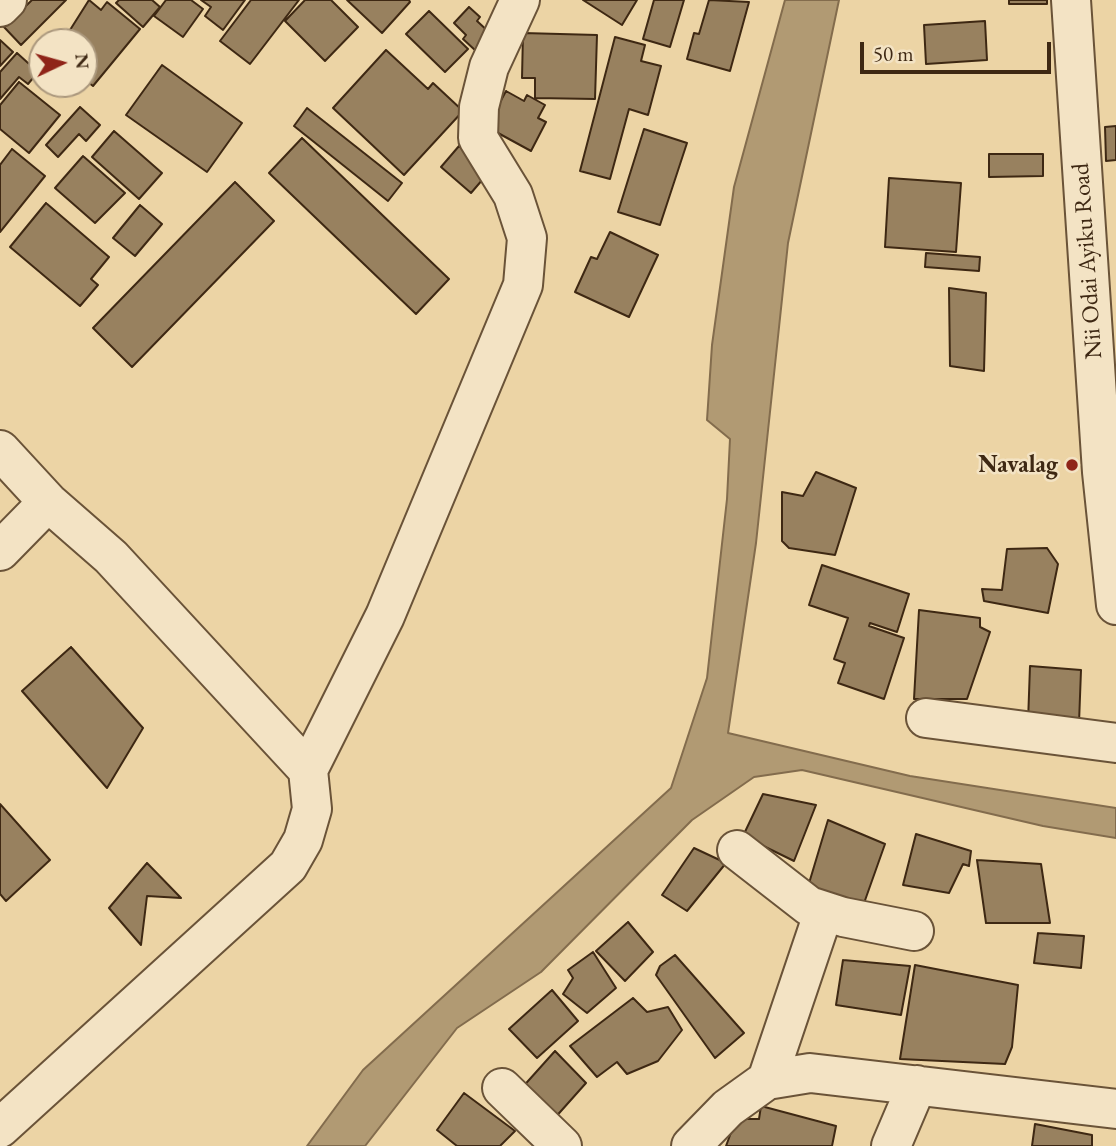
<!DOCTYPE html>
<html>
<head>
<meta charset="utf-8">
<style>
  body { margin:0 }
  #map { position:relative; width:1116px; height:1146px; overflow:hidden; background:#ecd4a5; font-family:"EB Garamond",serif }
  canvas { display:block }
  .north { position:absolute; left:28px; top:28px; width:70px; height:70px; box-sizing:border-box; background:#f3e3c4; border:2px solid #ab987d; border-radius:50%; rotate:85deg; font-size:19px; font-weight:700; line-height:28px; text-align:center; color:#3e2813 }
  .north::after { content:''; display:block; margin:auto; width:24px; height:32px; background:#8f2418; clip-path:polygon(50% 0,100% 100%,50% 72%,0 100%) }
  .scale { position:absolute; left:860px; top:42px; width:191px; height:32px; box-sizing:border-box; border:4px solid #3e2813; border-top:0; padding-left:9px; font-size:21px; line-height:24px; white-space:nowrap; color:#3e2813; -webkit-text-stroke:5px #f3e3c4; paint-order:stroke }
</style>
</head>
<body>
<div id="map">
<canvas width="1116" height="1146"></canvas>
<div class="north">N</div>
<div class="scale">50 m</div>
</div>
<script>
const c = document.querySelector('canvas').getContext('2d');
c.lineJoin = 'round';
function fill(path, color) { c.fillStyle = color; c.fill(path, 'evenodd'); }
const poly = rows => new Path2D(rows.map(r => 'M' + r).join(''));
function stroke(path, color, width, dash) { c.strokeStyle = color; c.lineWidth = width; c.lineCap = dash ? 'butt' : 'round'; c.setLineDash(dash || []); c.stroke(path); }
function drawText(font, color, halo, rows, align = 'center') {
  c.font = font + ' "EB Garamond",serif'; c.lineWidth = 5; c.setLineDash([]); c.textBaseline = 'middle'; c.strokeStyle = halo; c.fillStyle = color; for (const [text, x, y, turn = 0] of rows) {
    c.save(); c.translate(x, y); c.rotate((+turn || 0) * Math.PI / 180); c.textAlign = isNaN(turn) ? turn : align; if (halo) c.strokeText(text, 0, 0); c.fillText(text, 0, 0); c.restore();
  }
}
const water = poly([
  [785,0,839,0,788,243,756,543,728,733,910,776,1116,808,1116,838,1043,826,802,770,754,777,692,820,541,972,457,1028,365,1146,307,1146,363,1070,671,788,707,678,727,499,730,439,707,420,712,345,734,187,785,0]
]);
fill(water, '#b19a73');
stroke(water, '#836c4d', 2);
const building = poly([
  [32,0,66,0,21,45,4,27,32,0],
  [89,0,101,10,107,2,140,29,93,86,84,79,84,42,70,30,89,0],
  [119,0,152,0,160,7,143,27,116,3,119,0],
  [166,0,191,0,203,9,183,37,154,16,166,0],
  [201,0,245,0,223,30,205,16,211,7,201,0],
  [251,0,299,0,250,64,220,41,251,0],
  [305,0,331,0,358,27,325,61,285,21,305,0],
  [347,0,409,0,410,2,382,33,347,0],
  [583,0,637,0,622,25,583,0],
  [654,0,684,0,670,47,643,39,654,0],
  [709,0,749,2,730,71,687,59,694,33,699,34,709,0],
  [1009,0,1047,0,1047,4,1009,4,1009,0],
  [469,7,480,17,477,21,491,34,476,51,463,39,466,35,454,23,469,7],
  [429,11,468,49,445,72,406,34,429,11],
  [985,21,987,60,926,64,924,25,985,21],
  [523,33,597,35,595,99,535,98,535,78,522,78,523,33],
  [615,37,645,45,641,61,661,66,648,115,629,109,610,179,580,171,615,37],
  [0,40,13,52,0,66,0,40],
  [386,50,428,89,433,83,463,111,404,175,333,108,386,50],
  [17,53,38,72,28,84,19,77,0,99,0,72,17,53],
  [162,65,242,123,207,172,126,115,162,65],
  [19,82,60,115,29,153,0,129,0,105,19,82],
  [506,91,524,101,527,95,545,105,538,118,546,122,531,151,487,127,506,91],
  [80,107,100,125,86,141,79,134,58,157,46,145,80,107],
  [307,108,402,183,388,201,294,126,307,108],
  [1116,126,1116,160,1106,161,1105,127,1116,126],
  [644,129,687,143,660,225,618,212,644,129],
  [114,131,162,173,139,199,92,157,114,131],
  [302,138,449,279,416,314,269,173,302,138],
  [459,146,489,172,471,193,441,167,459,146],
  [12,149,45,176,0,232,0,165,12,149],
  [989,154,1043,154,1043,176,989,177,989,154],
  [83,156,125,193,95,223,55,188,83,156],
  [889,178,961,183,956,252,885,247,889,178],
  [235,182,274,221,132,367,93,328,235,182],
  [46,203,109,257,91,279,98,285,80,306,10,247,46,203],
  [140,205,162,224,135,256,113,238,140,205],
  [610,232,658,255,629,317,575,292,591,257,597,259,610,232],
  [926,253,980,257,979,271,925,267,926,253],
  [949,288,986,293,984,371,950,366,949,288],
  [816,472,856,488,835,555,789,548,782,541,782,492,803,496,816,472],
  [1047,548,1058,564,1048,613,984,601,982,589,1002,590,1007,549,1047,548],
  [822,565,909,594,897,632,870,623,869,626,904,638,884,699,838,683,845,663,834,659,848,618,809,605,822,565],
  [919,610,980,618,980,627,990,632,967,699,914,699,919,610],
  [71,647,143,728,107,788,22,691,71,647],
  [1030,666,1081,670,1079,723,1028,722,1030,666],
  [763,794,816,805,794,861,743,836,763,794],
  [0,804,50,860,6,901,0,894,0,804],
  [828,820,885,844,863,906,807,890,828,820],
  [916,834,971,851,969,866,963,864,949,893,903,885,916,834],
  [694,848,726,863,687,911,662,895,694,848],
  [977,860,1041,864,1050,923,986,923,977,860],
  [147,863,181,898,147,896,141,945,109,908,147,863],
  [628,922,653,952,625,981,596,951,628,922],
  [1038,933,1084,936,1081,968,1034,963,1038,933],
  [593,952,616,988,587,1013,563,994,573,978,568,970,593,952],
  [675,955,744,1033,715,1058,656,975,660,966,675,955],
  [843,960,910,966,901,1015,836,1005,843,960],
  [915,965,1018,985,1012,1047,1005,1064,900,1059,915,965],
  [552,990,578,1021,537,1058,509,1029,552,990],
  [633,998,647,1012,668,1007,682,1030,658,1061,627,1074,617,1062,597,1077,570,1046,633,998],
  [555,1051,586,1083,553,1120,520,1090,555,1051],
  [464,1093,515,1131,500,1146,457,1146,437,1130,464,1093],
  [761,1106,836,1126,832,1146,726,1146,736,1119,759,1119,761,1106],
  [1035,1124,1092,1135,1092,1146,1032,1146,1035,1124]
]);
fill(building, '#98815f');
stroke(building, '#3e2813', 2);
const minor = poly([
  [1071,0,1102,472,1116,605],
  [0,7,7,0],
  [0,450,48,502,111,557,308,770],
  [0,551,48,502],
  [926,718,1116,743],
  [737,850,809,906,843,917,914,931],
  [767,1080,824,911],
  [502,1088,562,1146],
  [0,1128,288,866,303,840,312,809,308,770,385,616,523,285,527,238,513,195,478,138,479,107,489,67,520,0],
  [691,1146,728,1108,767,1080,810,1073,1116,1109],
  [891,1146,917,1085]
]);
stroke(minor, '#6a5338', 42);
stroke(minor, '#f3e3c4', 38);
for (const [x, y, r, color] of [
  [1072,465,7,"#8f2418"]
]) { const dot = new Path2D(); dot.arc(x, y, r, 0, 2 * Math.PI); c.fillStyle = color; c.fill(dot); stroke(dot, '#f3e3c4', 2.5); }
drawText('24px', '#3e2813', '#f3e3c4', [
  ["Nii Odai Ayiku Road",1088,261,-94]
]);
drawText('bold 24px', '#3e2813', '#f3e3c4', [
  ["Navalag",1058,465]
], 'right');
</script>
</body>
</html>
